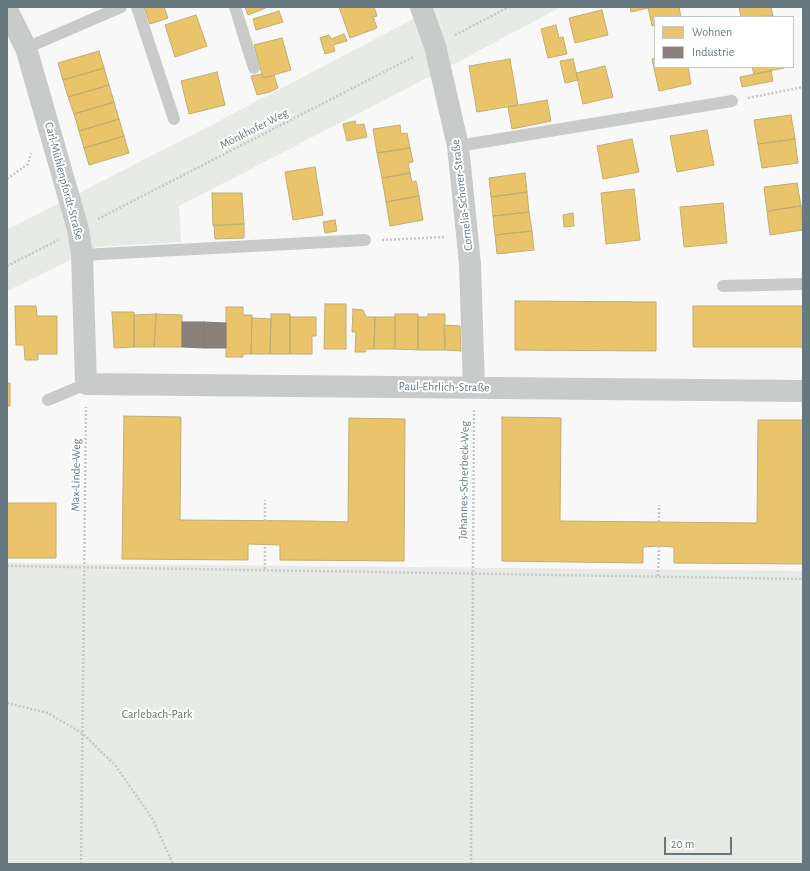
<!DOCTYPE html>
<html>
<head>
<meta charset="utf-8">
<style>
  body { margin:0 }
  #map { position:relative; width:810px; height:871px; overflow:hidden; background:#f8f8f8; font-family:"Alegreya Sans",sans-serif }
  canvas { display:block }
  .frame { position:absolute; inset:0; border:8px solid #667980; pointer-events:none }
  .legend { position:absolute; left:654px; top:16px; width:140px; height:52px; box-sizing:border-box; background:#fff; border:1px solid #c2c9cc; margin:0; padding:5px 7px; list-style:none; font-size:12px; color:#667980 }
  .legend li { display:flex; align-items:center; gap:8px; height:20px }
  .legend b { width:20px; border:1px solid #c2c9cc }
  .scale { position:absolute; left:664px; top:837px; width:68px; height:18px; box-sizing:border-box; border:2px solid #667980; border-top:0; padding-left:5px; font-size:12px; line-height:14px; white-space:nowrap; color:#667980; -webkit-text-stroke:3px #fff; paint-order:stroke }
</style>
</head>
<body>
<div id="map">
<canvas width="810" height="871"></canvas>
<div class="frame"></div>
<ul class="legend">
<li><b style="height:11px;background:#e9c46a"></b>Wohnen</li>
<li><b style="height:11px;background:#8a817c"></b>Industrie</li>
</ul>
<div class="scale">20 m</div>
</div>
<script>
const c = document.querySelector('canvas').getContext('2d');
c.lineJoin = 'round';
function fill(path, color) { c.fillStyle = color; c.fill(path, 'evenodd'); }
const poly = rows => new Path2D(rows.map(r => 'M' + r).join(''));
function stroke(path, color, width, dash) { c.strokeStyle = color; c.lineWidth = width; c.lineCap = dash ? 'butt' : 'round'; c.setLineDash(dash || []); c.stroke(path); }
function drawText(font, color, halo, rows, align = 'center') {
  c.font = font + ' "Alegreya Sans",sans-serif'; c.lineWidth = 4; c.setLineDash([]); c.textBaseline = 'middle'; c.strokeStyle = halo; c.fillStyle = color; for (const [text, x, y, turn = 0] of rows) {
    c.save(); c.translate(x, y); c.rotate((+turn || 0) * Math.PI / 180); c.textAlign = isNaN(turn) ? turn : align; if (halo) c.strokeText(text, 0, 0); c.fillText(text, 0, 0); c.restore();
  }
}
fill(poly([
  [436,7,561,7,456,63,179,206,181,242,96,247,7,291,7,230,221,120],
  [7,563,803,571,803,864,7,864]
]), '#e8eae6');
const homes = poly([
  [144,7,164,7,168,18,150,24,144,7],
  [245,7,268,7,248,15,245,7],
  [339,7,374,7,377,16,373,17,377,28,350,38,339,7],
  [630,7,648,7,648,8,631,12,630,7],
  [648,7,679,7,681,17,655,17,655,25,652,26,648,7],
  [739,7,771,7,773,16,741,17,739,7],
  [602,10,608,35,575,43,569,18,602,10],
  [279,11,283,22,256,30,253,19,279,11],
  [196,15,207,46,175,57,165,25,196,15],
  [556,25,559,38,563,37,567,54,548,58,541,29,556,25],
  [344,34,347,41,333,45,335,51,325,54,320,38,329,35,331,39,344,34],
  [282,38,291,70,263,78,254,45,282,38],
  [99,51,104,68,63,80,58,63,99,51],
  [655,58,655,67,688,67,691,84,659,91,652,59,655,58],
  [510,59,518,105,477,112,469,66,510,59],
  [573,59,578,80,565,83,560,61,573,59],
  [605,66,613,97,583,104,576,73,605,66],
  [752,67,784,67,784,68,754,74,752,67],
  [104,68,109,85,68,97,63,80,104,68],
  [771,71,773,81,742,87,740,77,771,71],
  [217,72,225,105,189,114,181,81,217,72],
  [262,74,263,78,274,75,278,88,270,92,257,95,251,76,262,74],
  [109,85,114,102,74,114,68,97,109,85],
  [547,100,551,121,512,129,508,107,547,100],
  [114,102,119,119,79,131,74,114,114,102],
  [791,115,795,139,758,144,754,120,791,115],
  [119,119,124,136,84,148,79,131,119,119],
  [355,121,356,125,364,124,367,137,347,141,343,124,355,121],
  [400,125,401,134,407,133,410,148,377,153,373,129,400,125],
  [707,130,714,165,677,172,670,136,707,130],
  [124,136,129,153,89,165,84,148,124,136],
  [632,139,639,172,603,179,597,146,632,139],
  [795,139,798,163,762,168,758,144,795,139],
  [410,148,413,162,408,163,410,173,382,178,377,153,410,148],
  [315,167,323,215,293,220,285,172,315,167],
  [410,173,412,182,416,181,419,196,386,202,382,178,410,173],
  [525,173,527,192,491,197,489,178,525,173],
  [797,183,801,206,767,211,764,187,797,183],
  [634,189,640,240,606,244,601,193,634,189],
  [527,192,529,212,493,216,491,197,527,192],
  [212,193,242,193,244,224,213,226,212,193],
  [419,196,423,220,390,226,386,202,419,196],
  [723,203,727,243,684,247,680,207,723,203],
  [801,206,803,230,770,235,767,211,801,206],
  [529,212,532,231,495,235,493,216,529,212],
  [573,213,574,226,564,227,563,215,573,213],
  [335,220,337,231,325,233,323,222,335,220],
  [244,224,244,238,215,239,214,225,244,224],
  [532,231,534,250,497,254,495,235,532,231],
  [515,301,656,302,656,351,515,350,515,301],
  [325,304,346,304,346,349,324,349,325,304],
  [15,306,36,306,37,316,57,316,57,354,38,354,38,360,25,360,24,345,16,345,15,306],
  [693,306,803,306,803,347,693,347,693,306],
  [226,307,243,307,243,315,252,315,251,354,243,354,243,357,226,357,226,307],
  [353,309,363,310,366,317,375,317,374,349,366,349,365,352,355,352,356,332,352,332,353,309],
  [112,312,134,312,134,347,114,348,112,312],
  [156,314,182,315,182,347,154,347,156,314],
  [156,314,154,347,134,347,134,315,156,314],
  [271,314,290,314,290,354,270,354,271,314],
  [395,314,418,314,418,350,395,349,395,314],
  [428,314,445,314,445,350,418,350,418,317,428,317,428,314],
  [290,317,316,317,316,336,312,336,312,354,290,354,290,317],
  [375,317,395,317,395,349,374,349,375,317],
  [252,318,271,319,270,354,251,354,252,318],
  [444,325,460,326,461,351,445,350,444,325],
  [7,383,10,383,10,406,7,406,7,383],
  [124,416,181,417,180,520,309,521,348,522,349,418,405,419,404,561,280,560,280,545,248,544,248,560,122,559,124,416],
  [502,417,561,418,560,521,757,523,758,420,803,420,803,564,674,563,674,547,659,546,643,547,643,563,502,561,502,417],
  [7,503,56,503,56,558,7,558,7,503]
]);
fill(homes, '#e9c46a');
stroke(homes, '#c2ae71', 1);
const industry = poly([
  [182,322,204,322,204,348,182,347,182,322],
  [204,322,226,323,226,348,204,348,204,322]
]);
fill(industry, '#8a817c');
stroke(industry, '#7f7f7d', 1);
stroke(poly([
  [455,35,509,7],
  [748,98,803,87],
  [7,179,28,164,31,153],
  [98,219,415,56],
  [382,240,445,237],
  [7,266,58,240],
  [265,521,265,500],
  [659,522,659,505],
  [7,566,803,579],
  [265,569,265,545],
  [658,576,659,546],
  [7,703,48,713,82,733,115,765,152,818,173,864],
  [81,864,86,407],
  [471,864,474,410]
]), '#c7c8c9', 2.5, [2, 2]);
stroke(poly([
  [137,7,174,119],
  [235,7,254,68],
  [26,48,121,7],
  [458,146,732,101],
  [82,255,365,240],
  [723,286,803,284],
  [48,400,86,384]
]), '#c9cbcb', 12);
stroke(poly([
  [421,7,435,46,458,146,470,264,474,388],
  [7,10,26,48,78,229,82,255,86,384,803,391]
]), '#c9cbcb', 22);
drawText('12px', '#667980', '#fff', [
  ["Mönkhofer Weg",254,129,-27],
  ["Carl-Mühlenpfordt-Straße",64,181,75],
  ["Cornelia-Schorer-Straße",462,195,-97],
  ["Paul-Ehrlich-Straße",444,387,1],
  ["Max-Linde-Weg",76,475,-89],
  ["Johannes-Scherbeck-Weg",464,480,-89]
]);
drawText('12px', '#6b7965', '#fff', [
  ["Carlebach-Park",157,714]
]);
</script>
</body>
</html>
